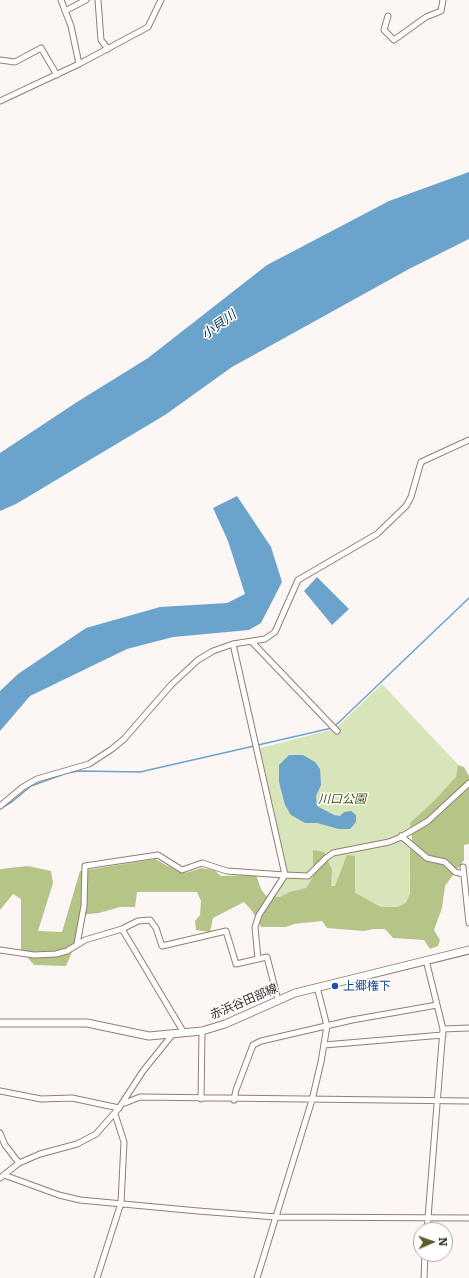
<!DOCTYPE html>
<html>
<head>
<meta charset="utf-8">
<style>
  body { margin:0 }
  #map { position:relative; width:469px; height:1278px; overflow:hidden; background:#fcf7f4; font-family:Literata,serif }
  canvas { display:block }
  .north { position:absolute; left:413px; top:1222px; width:40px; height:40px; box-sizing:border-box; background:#fff; border:1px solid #ada9a7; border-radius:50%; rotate:88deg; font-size:11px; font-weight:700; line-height:16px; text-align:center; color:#312722 }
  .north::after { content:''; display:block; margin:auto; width:14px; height:18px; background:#5d5b27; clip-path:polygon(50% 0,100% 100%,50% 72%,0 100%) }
</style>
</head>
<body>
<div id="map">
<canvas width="469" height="1278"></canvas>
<div class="north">N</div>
</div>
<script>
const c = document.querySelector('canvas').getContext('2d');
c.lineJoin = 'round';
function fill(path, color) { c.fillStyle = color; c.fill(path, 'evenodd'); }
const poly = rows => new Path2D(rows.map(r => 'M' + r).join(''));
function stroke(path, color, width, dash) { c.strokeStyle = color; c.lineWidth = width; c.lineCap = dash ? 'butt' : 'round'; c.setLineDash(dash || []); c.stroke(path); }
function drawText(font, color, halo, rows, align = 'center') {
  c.font = font + ' Literata,"Noto Sans JP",serif'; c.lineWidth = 3; c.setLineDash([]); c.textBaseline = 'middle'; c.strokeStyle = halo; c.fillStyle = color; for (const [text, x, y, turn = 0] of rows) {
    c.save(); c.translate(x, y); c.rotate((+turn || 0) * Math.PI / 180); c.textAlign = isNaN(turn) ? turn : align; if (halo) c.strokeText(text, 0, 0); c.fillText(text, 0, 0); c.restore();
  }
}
fill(poly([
  [382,684,469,776,469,783,399,838,419,851,410,865,409,909,388,909,357,900,271,898,288,875,260,748,335,729]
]), '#d8e4ba');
fill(poly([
  [458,765,464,767,469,776,469,844,464,845,464,860,445,886,442,908,434,930,440,940,438,946,430,949,424,940,393,938,385,929,374,929,363,931,327,928,322,921,294,924,286,927,261,927,252,911,244,902,213,918,210,932,196,930,195,921,200,915,201,901,197,892,137,892,135,907,120,907,99,913,80,915,76,943,66,966,34,965,21,950,21,899,13,894,0,910,0,869,28,866,51,871,53,883,38,931,62,932,80,871,155,859,181,873,189,872,201,868,214,870,221,876,256,875,261,889,266,896,280,897,290,892,306,888,313,877,313,850,324,852,332,870,331,886,335,886,347,855,355,856,355,893,381,907,398,907,406,903,410,893,410,849,412,839,410,823,433,802,456,777]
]), '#b5c587');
fill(poly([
  [469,172,469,239,409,269,232,367,165,415,16,504,0,511,0,453,77,402,148,358,267,265,389,201],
  [237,496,271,547,282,582,261,623,249,630,173,637,127,649,30,696,0,731,0,691,18,674,86,628,160,607,227,603,245,594,228,541,213,508],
  [317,577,349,609,332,625,304,591],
  [289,755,303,755,315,762,320,769,321,785,316,796,317,806,334,815,340,816,344,812,351,811,356,815,356,822,350,829,339,829,317,823,305,823,291,815,285,805,279,782,279,765]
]), '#6aa3cc');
stroke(poly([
  [335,726,469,598],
  [258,745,332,728],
  [0,809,13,801,31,786,67,773,79,771,140,772,254,746]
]), '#6aa3cc', 1.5);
const street = poly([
  [61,0,71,26,79,64],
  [98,0,101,40,108,49],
  [65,11,86,0],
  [388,16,384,30,394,40,426,17,441,11,443,0],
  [0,60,15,62,41,48,57,75],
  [0,101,79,64,148,27,161,0],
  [252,642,337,731],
  [0,806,23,787,37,779,89,764,112,749,124,739,171,685,198,660,213,651,233,644,265,639,275,632,298,580,377,534,406,506,411,497,421,462,469,440],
  [401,836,427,858,445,862,455,872,463,874],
  [463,867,469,923],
  [122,929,184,1033],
  [77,944,84,906,85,866,158,855,182,870,202,863,227,871,285,875,233,644],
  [0,950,34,955,56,954,67,951,85,940,122,929,138,921,150,920,156,928,162,946,226,931,236,964,267,957,278,1000],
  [258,959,255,927,259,915,285,875,308,876,326,858,333,853,389,842,399,838,428,821,469,783],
  [426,960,443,1029,427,1230],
  [443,1029,469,1028],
  [324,1045,443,1035],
  [0,1091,41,1099,72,1098,119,1108],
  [201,1099,202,1031],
  [234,1100,236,1090,253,1045,261,1041,352,1020,437,1005],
  [123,1102,125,1103,140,1097,469,1101],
  [0,1133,5,1145,19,1163],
  [4,1175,59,1195,80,1200,198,1211,276,1217,469,1218],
  [0,1178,19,1163,40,1154,77,1144,96,1134,119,1108,143,1071,172,1035],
  [97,1278,121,1203,124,1142,115,1114],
  [257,1278,312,1100,321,1062,327,1026,317,987],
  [424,1278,425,1254]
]);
const secondary = poly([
  [0,1023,87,1023,149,1036,202,1031,225,1024,295,993,469,950]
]);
stroke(street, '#947e71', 7);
stroke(secondary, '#947e71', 9);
stroke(street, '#fff', 5);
stroke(secondary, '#fff', 7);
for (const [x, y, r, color] of [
  [335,986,4,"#1a4fb4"]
]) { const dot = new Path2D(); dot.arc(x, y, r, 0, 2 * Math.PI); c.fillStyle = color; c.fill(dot); stroke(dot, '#fff', 1.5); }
drawText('italic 12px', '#44520a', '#fff', [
  ["川口公園",342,799]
]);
drawText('12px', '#164399', '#fff', [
  ["上郷権下",343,986]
], 'left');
drawText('12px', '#312722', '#fff', [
  ["赤浜谷田部線",244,1002,-23]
]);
drawText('italic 13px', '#01324d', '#fff', [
  ["小貝川",219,325,-36]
]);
</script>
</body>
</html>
